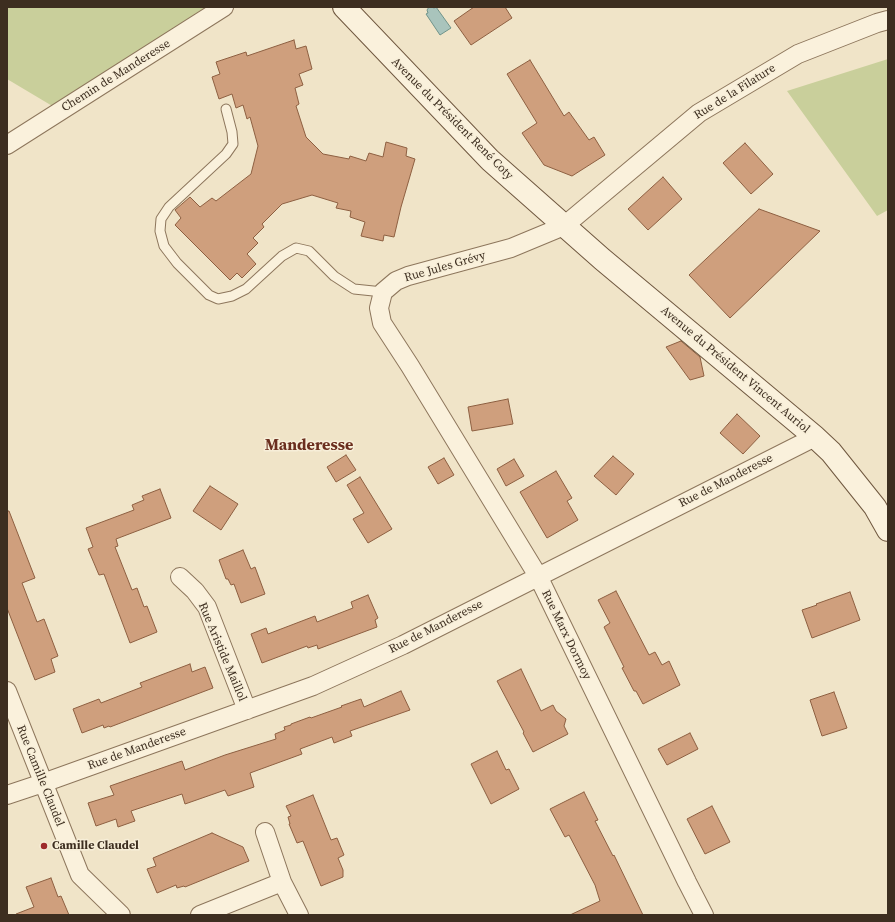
<!DOCTYPE html>
<html>
<head>
<meta charset="utf-8">
<style>
  body { margin:0 }
  #map { position:relative; width:895px; height:922px; overflow:hidden; background:#f0e4c8; font-family:"Source Serif 4",serif }
  canvas { display:block }
  .frame { position:absolute; inset:0; border:8px solid #3d2e20; pointer-events:none }
</style>
</head>
<body>
<div id="map">
<canvas width="895" height="922"></canvas>
<div class="frame"></div>
</div>
<script>
const c = document.querySelector('canvas').getContext('2d');
c.lineJoin = 'round';
function fill(path, color) { c.fillStyle = color; c.fill(path, 'evenodd'); }
const poly = rows => new Path2D(rows.map(r => 'M' + r).join(''));
function stroke(path, color, width, dash) { c.strokeStyle = color; c.lineWidth = width; c.lineCap = dash ? 'butt' : 'round'; c.setLineDash(dash || []); c.stroke(path); }
function drawText(font, color, halo, rows, align = 'center') {
  c.font = font + ' "Source Serif 4",serif'; c.lineWidth = 3; c.setLineDash([]); c.textBaseline = 'middle'; c.strokeStyle = halo; c.fillStyle = color; for (const [text, x, y, turn = 0] of rows) {
    c.save(); c.translate(x, y); c.rotate((+turn || 0) * Math.PI / 180); c.textAlign = isNaN(turn) ? turn : align; if (halo) c.strokeText(text, 0, 0); c.fillText(text, 0, 0); c.restore();
  }
}
fill(poly([
  [7,7,206,7,54,107,7,79],
  [888,59,888,210,877,216,787,91]
]), '#c9cf9b');
const water = poly([
  [429,7,432,7,434,8,436,7,451,28,440,35,426,14,428,13,427,10,429,7]
]);
fill(water, '#a9c4bc');
stroke(water, '#6f938a', 1);
const building = poly([
  [474,7,505,7,512,18,471,45,454,21,474,7],
  [294,40,296,49,306,46,312,69,299,74,303,85,295,88,299,104,296,106,306,137,323,154,349,159,350,156,366,161,369,153,383,157,386,142,407,148,406,156,415,159,401,207,394,237,384,235,383,241,361,236,365,222,350,217,351,211,336,208,338,203,312,195,282,204,262,224,264,227,253,238,258,243,247,254,256,264,242,278,237,273,230,280,175,225,181,218,175,210,190,197,200,207,212,198,216,201,251,174,258,146,250,117,247,119,243,105,236,108,232,94,219,99,212,77,220,74,216,62,246,52,247,56,294,40],
  [530,60,564,116,569,112,589,140,594,137,605,155,572,176,544,165,522,133,537,123,507,74,530,60],
  [745,143,773,174,751,194,723,163,745,143],
  [663,177,682,199,648,230,628,209,663,177],
  [759,209,820,231,730,318,689,275,759,209],
  [681,341,700,357,704,376,690,380,666,347,681,341],
  [508,399,513,424,472,431,468,407,508,399],
  [737,414,760,436,743,454,720,433,737,414],
  [346,455,356,470,336,482,327,467,346,455],
  [613,456,634,474,616,495,594,476,613,456],
  [444,458,454,475,438,484,428,467,444,458],
  [514,459,524,476,506,486,497,469,514,459],
  [556,471,572,498,567,501,578,520,547,538,520,492,556,471],
  [360,477,392,529,368,543,353,519,364,513,347,485,360,477],
  [210,486,238,504,221,530,193,511,210,486],
  [160,489,171,518,116,539,118,546,115,547,132,590,137,588,144,607,147,606,157,632,130,643,104,574,99,575,88,549,93,547,86,528,134,510,132,505,144,500,142,496,160,489],
  [7,511,9,511,35,578,22,583,37,622,44,619,58,656,51,659,55,672,35,680,7,608,7,511],
  [243,550,251,569,255,567,265,594,241,603,234,584,231,585,228,579,226,579,219,560,243,550],
  [616,591,649,655,655,652,662,665,669,661,680,685,643,704,636,691,634,691,622,668,624,667,604,627,610,623,598,600,616,591],
  [850,592,860,620,812,638,802,610,817,605,816,604,850,592],
  [368,595,378,618,375,620,377,627,318,649,317,645,308,648,307,646,262,663,251,634,266,628,268,634,315,616,317,622,353,608,351,602,368,595],
  [190,664,192,672,205,667,213,688,110,727,109,726,104,728,103,725,82,733,73,709,99,699,101,703,142,687,140,683,190,664],
  [521,669,541,711,553,705,556,711,566,719,564,726,568,734,533,752,523,733,524,732,497,681,521,669],
  [401,691,410,710,350,731,352,736,334,743,332,737,300,749,302,754,250,773,254,787,228,796,225,790,185,804,182,794,131,811,135,821,118,827,116,819,96,826,88,803,114,795,110,786,182,761,185,770,225,755,276,739,275,734,285,730,284,727,291,725,291,724,310,717,311,718,342,707,341,706,361,699,364,707,401,691],
  [834,692,847,728,822,736,810,700,834,692],
  [690,733,698,749,667,765,658,749,690,733],
  [497,751,506,770,509,769,519,789,491,804,471,764,497,751],
  [584,792,598,820,595,821,613,856,614,855,643,915,570,915,600,901,595,885,569,835,565,837,550,809,584,792],
  [313,795,331,840,337,838,344,855,338,858,343,870,343,877,321,886,303,841,297,843,289,824,290,824,288,817,291,816,286,806,313,795],
  [712,806,730,842,705,854,687,819,712,806],
  [212,833,243,847,249,861,185,887,184,886,177,888,176,885,157,893,147,869,156,866,153,858,212,833],
  [51,878,58,897,61,896,69,915,16,915,16,914,34,907,26,887,51,878]
]);
fill(building, '#cf9f7d');
stroke(building, '#8d5f41', 1);
const lane = poly([
  [226,109,232,132,233,144,226,154,169,207,161,219,160,231,164,246,177,263,209,295,218,299,232,296,246,289,282,256,296,248,309,251,334,276,354,289,383,292]
]);
const street = poly([
  [7,145,224,7],
  [180,577,195,591,207,607,247,710],
  [7,691,80,875,121,915],
  [7,795,43,783,313,686,403,645,815,437],
  [265,832,282,882],
  [200,915,282,882,299,915],
  [704,915,687,882,538,576,410,366,382,323,379,308,383,292,396,281,408,276,511,248,564,226,699,113,798,54,877,23,888,20]
]);
const secondary = poly([
  [344,7,490,160,602,259,815,437,831,452,875,507,888,530]
]);
stroke(lane, '#8d765c', 11);
stroke(street, '#8d765c', 20);
stroke(secondary, '#6f573f', 24);
stroke(lane, '#faf1dc', 9);
stroke(street, '#faf1dc', 18);
stroke(secondary, '#faf1dc', 22);
for (const [x, y, r, color] of [
  [44,846,4,"#9e2a2b"]
]) { const dot = new Path2D(); dot.arc(x, y, r, 0, 2 * Math.PI); c.fillStyle = color; c.fill(dot); stroke(dot, '#f7eed8', 1.5); }
drawText('12px', '#3d2e20', '#f7eed8', [
  ["Chemin de Manderesse",116,76,-32],
  ["Rue de la Filature",735,92,-32],
  ["Avenue du Président René Coty",452,119,45],
  ["Rue Jules Grévy",445,267,-16],
  ["Avenue du Président Vincent Auriol",735,370,40],
  ["Rue de Manderesse",726,481,-27],
  ["Rue de Manderesse",436,627,-27],
  ["Rue Marx Dormoy",566,635,64],
  ["Rue Aristide Maillol",222,652,67],
  ["Rue de Manderesse",137,749,-20],
  ["Rue Camille Claudel",40,776,68]
]);
drawText('bold 12px', '#3d2e20', '#f7eed8', [
  ["Camille Claudel",52,846]
], 'left');
drawText('bold 16px', '#6b2e1e', '#f7eed8', [
  ["Manderesse",309,446]
]);
</script>
</body>
</html>
